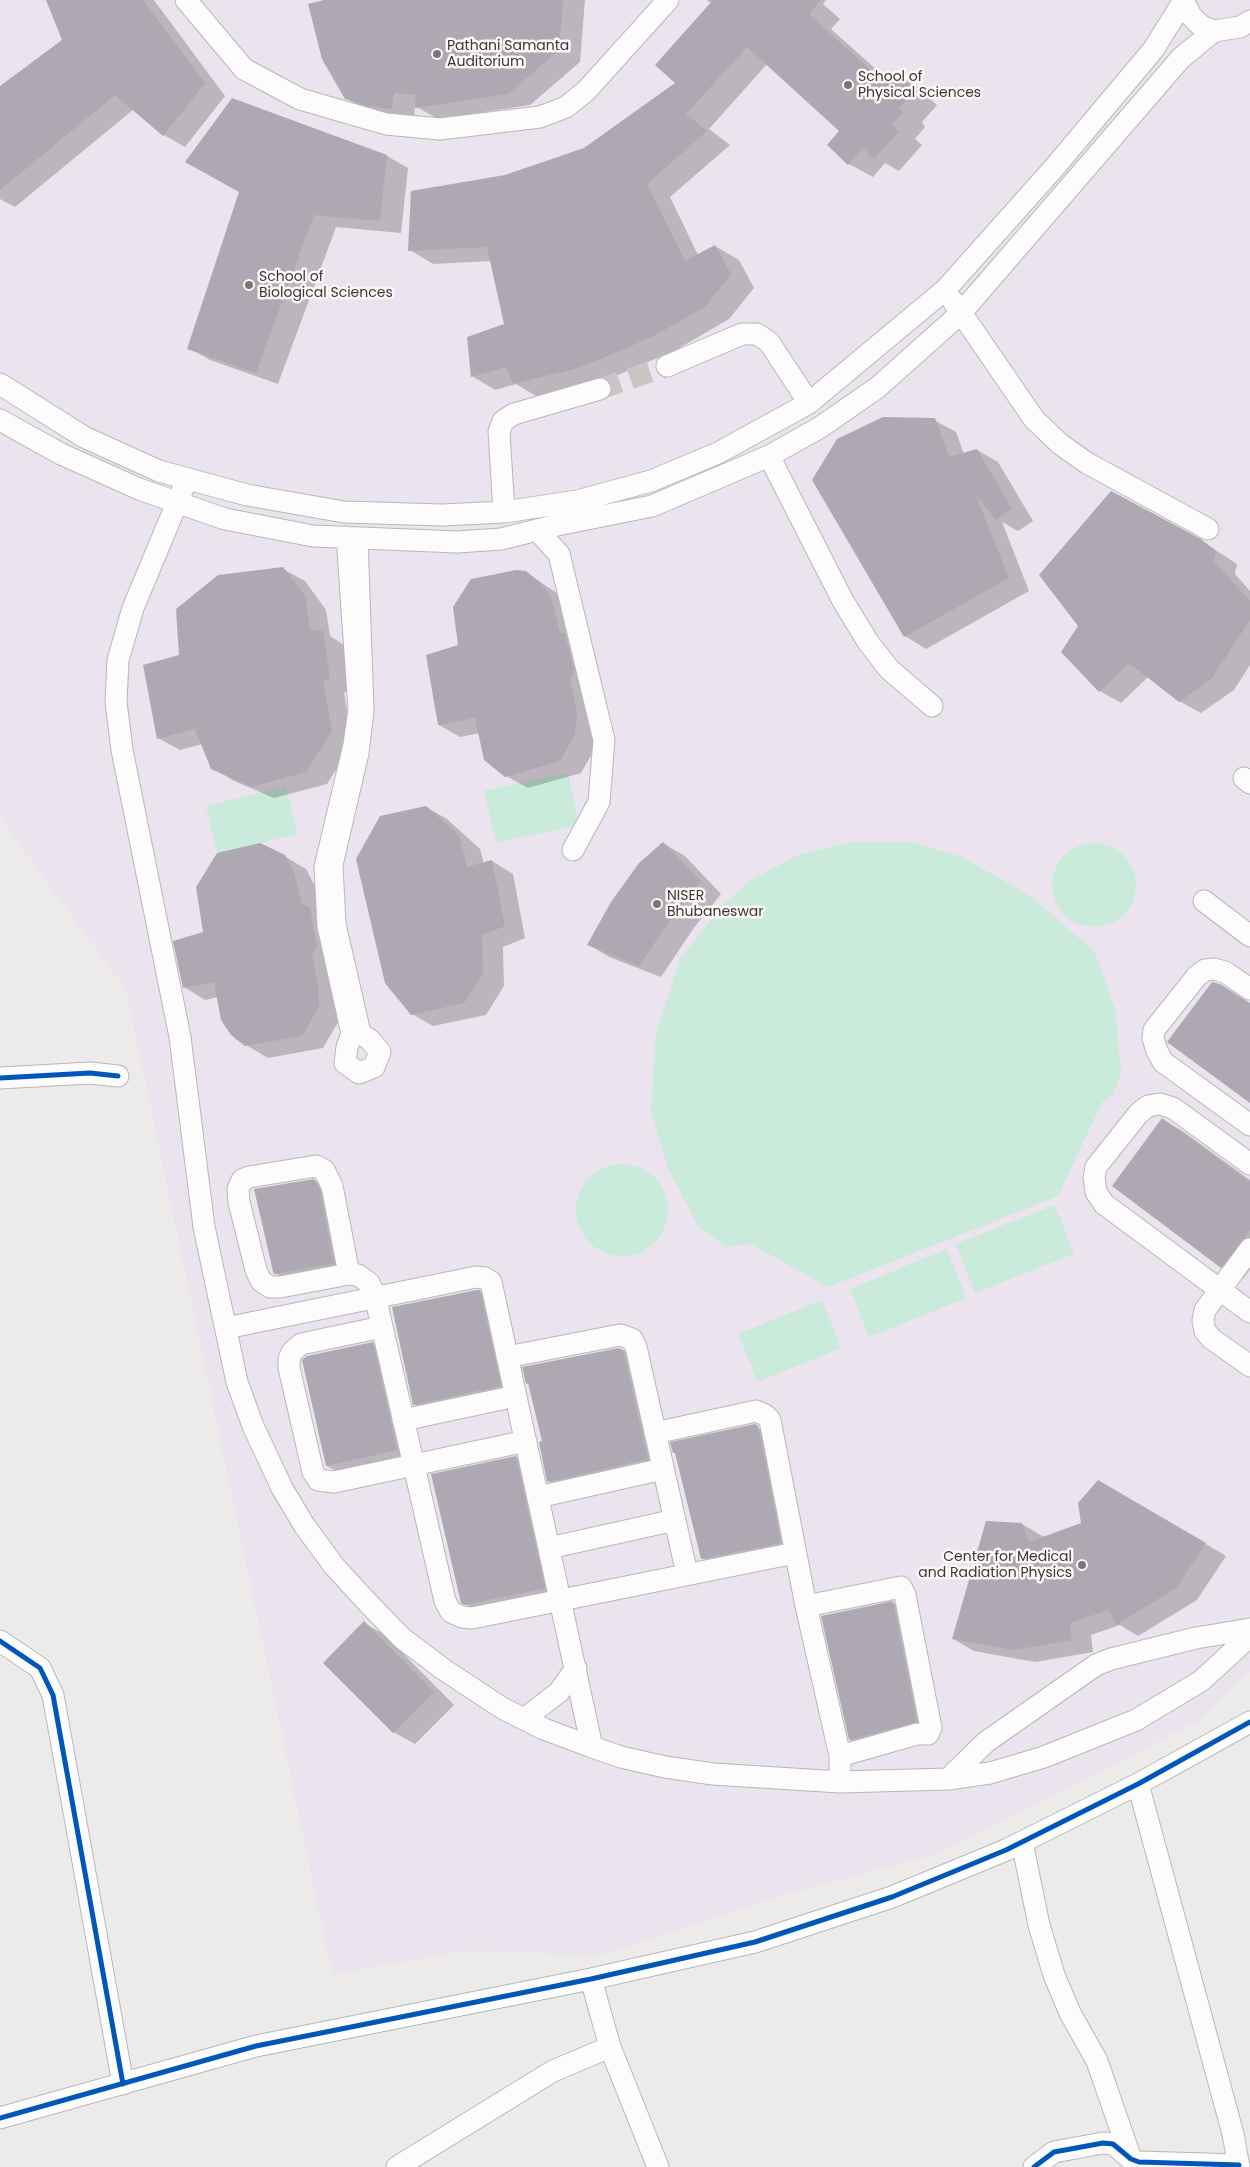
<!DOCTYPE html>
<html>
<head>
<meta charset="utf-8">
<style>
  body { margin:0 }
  canvas { display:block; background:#edebea }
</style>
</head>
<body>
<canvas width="1250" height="2167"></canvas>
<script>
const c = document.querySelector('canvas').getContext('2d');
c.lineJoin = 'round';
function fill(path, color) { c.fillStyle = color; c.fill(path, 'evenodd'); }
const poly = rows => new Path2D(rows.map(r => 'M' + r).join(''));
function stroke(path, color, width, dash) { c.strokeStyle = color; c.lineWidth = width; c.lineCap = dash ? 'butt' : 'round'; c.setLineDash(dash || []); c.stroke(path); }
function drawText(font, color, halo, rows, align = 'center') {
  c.font = font + ' Poppins,sans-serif'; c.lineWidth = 5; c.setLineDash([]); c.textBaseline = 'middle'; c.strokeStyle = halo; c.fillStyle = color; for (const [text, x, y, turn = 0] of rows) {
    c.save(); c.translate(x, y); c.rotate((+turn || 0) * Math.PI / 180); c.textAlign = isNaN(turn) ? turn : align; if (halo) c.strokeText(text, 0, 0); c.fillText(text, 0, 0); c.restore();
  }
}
fill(poly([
  [0,0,1250,0,1250,1671,1198,1721,941,1853,799,1891,599,1955,465,1951,332,1974,126,990,0,818]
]), '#ebe3ed');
fill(poly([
  [568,773,579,825,496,843,484,791],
  [286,786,297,834,217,853,206,806],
  [852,842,911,842,962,857,1029,895,1095,952,1115,1009,1121,1072,1113,1095,1102,1102,1058,1196,828,1287,751,1244,726,1247,698,1226,669,1170,651,1113,656,1032,680,959,720,908,751,880,798,855],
  '1052 885a42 42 0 1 1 84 0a42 42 0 1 1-84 0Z',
  '576 1210a46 46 0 1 1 92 0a46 46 0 1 1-92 0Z',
  [1055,1205,1074,1254,975,1293,956,1244],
  [947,1249,966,1298,869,1337,850,1289],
  [822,1300,841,1348,758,1382,738,1334]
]), '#caebdb');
fill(poly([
  [47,0,154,0,225,96,185,147,164,135,134,109,15,207,0,199,0,88,64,41],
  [329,0,585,0,580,62,530,105,438,119,415,106,414,120,368,111,346,98],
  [707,0,826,0,823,4,840,19,831,29,888,80,894,73,918,87,937,105,922,122,925,127,915,139,922,145,899,171,885,163,873,177,849,164,828,145,841,131,767,64,709,129,730,145,670,197,698,255,715,246,739,260,754,288,729,319,676,350,606,380,538,397,516,384,495,390,472,376,506,324,492,261,433,264,410,250,506,176,584,149,677,83,712,4],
  [232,100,387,156,408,168,401,233,336,227,278,384,210,360,189,348,241,192],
  [934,420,956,432,964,454,977,450,998,462,1033,521,1018,531,1002,522,1029,591,926,649,905,636],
  [1200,540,1237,564,1235,574,1250,591,1250,665,1234,690,1201,713,1179,701,1148,677,1121,703,1100,691],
  [283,569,305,581,326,610,330,636,344,645,351,690,344,693,353,743,327,784,274,798,234,781,212,768,202,744,180,750,158,738,181,656],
  [525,572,563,597,596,747,581,773,528,788,506,776,480,733,460,737,439,725,460,646],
  [426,807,447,819,480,849,484,864,492,861,513,874,525,938,503,947,504,986,486,1015,433,1026,412,1014],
  [663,843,685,856,721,894,693,929,661,977,609,957,588,944],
  [284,856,306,869,315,886,340,1019,323,1048,268,1058,246,1045,218,997,205,1000,184,987,205,933],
  [1162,1119,1184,1132,1250,1180,1250,1269,1243,1279,1221,1267],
  [314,1180,335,1193,355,1276,294,1285,273,1272,255,1190],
  [480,1291,501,1304,522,1398,435,1417,414,1404],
  [372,1343,394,1355,418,1462,349,1478,327,1466],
  [623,1350,644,1363,669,1471,570,1494,548,1481,543,1442,530,1385,527,1383],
  [757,1427,779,1439,802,1555,723,1571,702,1558,677,1454,674,1452],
  [516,1457,537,1470,565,1600,484,1614,462,1602],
  [1099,1481,1226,1556,1197,1600,1138,1636,1120,1625,1091,1635,1093,1652,1035,1662,974,1651,953,1639,1022,1524,1044,1537,1082,1524],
  [893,1603,915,1615,938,1733,872,1752,850,1740],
  [364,1623,385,1635,454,1705,415,1744,393,1732]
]), '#0003');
fill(poly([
  [46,0,143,0,205,83,163,136,115,95,0,190,0,86,62,40],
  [324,0,563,0,559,50,508,94,415,108,416,95,394,93,392,109,367,106,345,99,322,59,308,4],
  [713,0,821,0,809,14,879,78,881,75,887,80,894,72,915,91,899,108,902,113,892,125,899,131,874,159,863,148,848,165,827,145,839,131,747,47,686,114,707,131,647,184,685,261,715,245,731,274,706,306,652,337,582,367,513,384,506,367,471,377,467,337,504,324,487,247,408,251,411,191,505,175,584,148,675,83,655,65],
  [232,98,387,155,380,221,314,215,256,373,187,349,239,192,185,162],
  [883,417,935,418,949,457,977,449,1012,509,996,520,975,493,1009,578,904,637,812,480,837,439],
  [1111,491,1201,539,1216,551,1214,561,1250,601,1250,620,1212,678,1179,702,1129,663,1099,692,1061,652,1078,626,1039,575],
  [283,567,305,596,310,630,323,631,330,678,323,681,332,731,306,772,252,787,211,769,195,729,157,739,143,665,179,655,176,609,218,575],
  [516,570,526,571,542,584,551,598,560,633,565,633,574,671,570,680,577,713,575,734,560,761,505,777,484,760,475,718,438,725,426,655,458,645,453,607,471,579],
  [426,806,459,835,467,867,492,860,505,926,482,935,483,974,464,1003,411,1015,385,983,356,859,380,816],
  [663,842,701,881,672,917,639,966,587,945,611,902,639,863],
  [260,843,285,855,294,872,302,905,310,907,317,947,312,953,318,986,319,1007,302,1036,245,1046,231,1035,221,1020,214,982,183,988,173,941,203,932,196,887,217,853],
  [1212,982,1220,984,1250,1003,1250,1103,1167,1042],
  [1162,1118,1250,1182,1250,1230,1221,1268,1112,1186],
  [314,1179,320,1190,334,1264,274,1274,254,1189],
  [477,1290,480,1290,501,1386,413,1405,392,1307],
  [373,1342,397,1450,326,1466,302,1360,307,1356],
  [619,1348,623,1350,648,1459,547,1482,539,1442,542,1441,528,1383,526,1384,522,1367],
  [755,1424,758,1426,760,1435,781,1543,701,1559,675,1453,673,1453,670,1442],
  [516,1456,545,1588,465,1605,461,1603,431,1474],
  [1098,1480,1206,1543,1176,1588,1116,1625,1109,1610,1070,1623,1072,1640,1013,1650,952,1639,986,1521,1022,1523,1029,1542,1081,1523,1078,1503],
  [893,1601,917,1722,849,1740,821,1616],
  [364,1621,434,1692,393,1733,323,1663]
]), '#ada8b2');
stroke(poly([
  [600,389,667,366]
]), '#c9c7c6', 21, [21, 11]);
const minor = poly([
  [186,0,244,69,300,99,386,124,440,129,540,117,566,107,586,91,668,0],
  [1183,0,1191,16,1201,26,1214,31,1240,27,1250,21],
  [953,301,1034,419,1060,444,1087,463,1208,529],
  [667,366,742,334,757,334,769,342,809,403],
  [0,384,84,437,159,471,247,495,344,512,442,515,504,512,577,501,651,481,718,453,809,403,946,289,1053,169,1153,50,1183,2],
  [0,420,61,454,139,489,225,519,313,536,457,542,501,539,557,525,652,506,769,456,819,428,877,388,961,313,1181,58,1214,31],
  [769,456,843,601,868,642,889,669,932,706],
  [187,479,133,608,118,660,116,702,122,750,180,1037,204,1227,237,1382,253,1426,282,1488,304,1525,334,1566,368,1603,402,1638,443,1669,502,1708,544,1729,592,1747,621,1757,665,1767,713,1774,840,1782,948,1779,990,1773,1044,1757,1136,1720,1201,1681,1250,1636],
  [504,512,499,432,503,421,514,414,600,389],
  [537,530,559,554,604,740,599,802,573,850],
  [347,537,359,709,354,745,325,867,328,926,352,1034,347,1047,345,1063,359,1073,374,1067,380,1052,370,1040,360,1033,335,924,332,865,358,753,363,711,357,538],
  [1244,778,1250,783],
  [1204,901,1250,936],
  [1250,989,1225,972,1214,969,1205,970,1197,976,1154,1030,1153,1038,1157,1051,1163,1062,1250,1125],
  [0,1078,90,1073,118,1076],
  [1250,1164,1173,1108,1160,1104,1148,1106,1139,1113,1096,1167,1094,1178,1096,1192,1104,1204,1250,1312],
  [1250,1249,1205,1310,1203,1320,1205,1331,1212,1339,1250,1366],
  [349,1274,332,1186,324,1170,316,1166,249,1177,242,1180,238,1189,239,1202,256,1270,261,1281,270,1287,280,1287,349,1274,358,1275,369,1283,375,1296,445,1601,451,1612,462,1617,472,1618,795,1553],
  [382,1327,301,1344,292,1352,289,1359,289,1368,313,1472,318,1480,334,1482,526,1441],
  [226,1328,476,1277,485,1278,491,1282,592,1747],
  [507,1357,620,1335,632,1339,636,1347,687,1574],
  [403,1420,516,1396],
  [655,1433,756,1411,765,1415,770,1420,806,1606,840,1756,840,1782],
  [538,1497,663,1469],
  [549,1548,675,1520],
  [806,1606,901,1587,905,1595,931,1728,928,1734,917,1734,840,1756],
  [0,1641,40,1668,53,1695,123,2084],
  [524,1719,559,1692,576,1668],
  [948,1779,986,1742,1096,1665,1111,1659,1196,1638,1250,1629],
  [1138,1784,1233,2134,1239,2167],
  [1022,1842,1039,1925,1054,1975,1070,2013,1097,2061,1131,2159],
  [591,1979,610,2047,658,2167],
  [0,2118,256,2046,591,1979,755,1942,892,1897,1006,1850,1138,1784,1250,1722],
  [397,2167,553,2071,610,2047],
  [1034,2167,1054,2152,1103,2143,1113,2144,1131,2159,1139,2162,1239,2165]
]);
stroke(minor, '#b9b7b7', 23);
stroke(minor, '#fcfcfc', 21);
stroke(poly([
  [0,1078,90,1073,118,1076],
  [0,1641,40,1668,53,1695,123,2084],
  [0,2118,256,2046,591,1979,755,1942,892,1897,1006,1850,1138,1784,1250,1722],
  [1034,2167,1054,2152,1103,2143,1113,2144,1131,2159,1139,2162,1239,2165]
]), '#0057b8', 5);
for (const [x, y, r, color] of [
  [437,54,5,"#787776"],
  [848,85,5,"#787776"],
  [249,285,5,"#787776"],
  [657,904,5,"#787776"],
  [1082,1565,5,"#787776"]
]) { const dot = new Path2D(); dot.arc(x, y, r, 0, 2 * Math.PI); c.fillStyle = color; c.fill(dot); stroke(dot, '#fbf8f6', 2); }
drawText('14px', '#393838', '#fbf8f6', [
  ["Pathani Samanta",447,46],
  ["Auditorium",447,62],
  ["School of",858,77],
  ["Physical Sciences",858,93],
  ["School of",259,277],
  ["Biological Sciences",259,293],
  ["NISER",667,896],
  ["Bhubaneswar",667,912],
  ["Center for Medical",1072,1557,"right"],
  ["and Radiation Physics",1072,1573,"right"]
], 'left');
</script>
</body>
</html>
